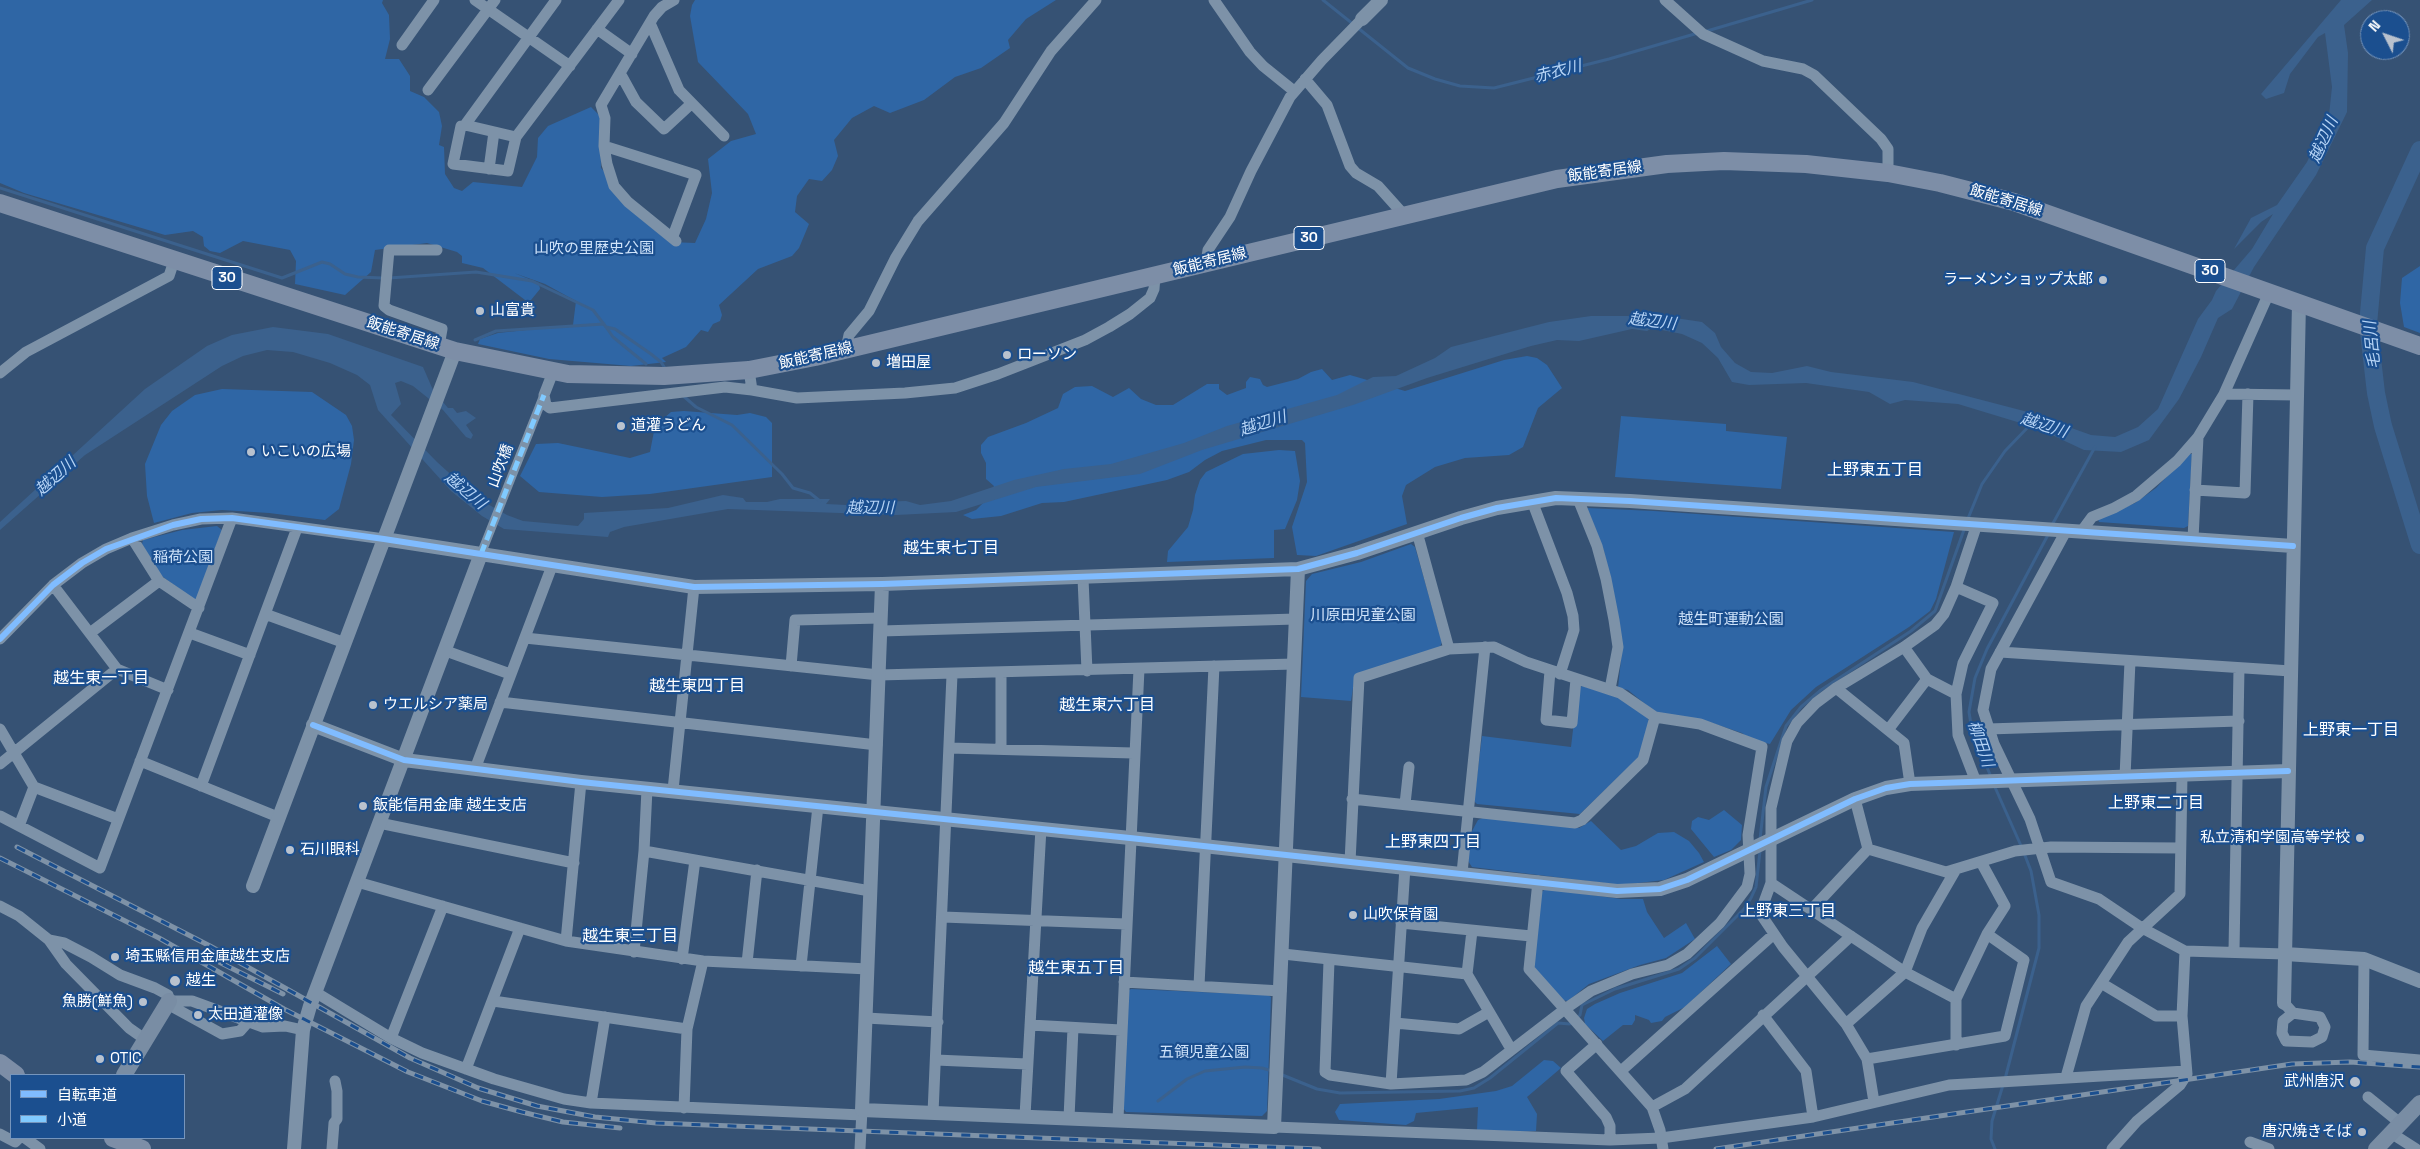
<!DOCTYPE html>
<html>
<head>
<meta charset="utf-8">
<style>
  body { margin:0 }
  #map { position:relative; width:2420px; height:1149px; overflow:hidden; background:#365274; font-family:"Space Grotesk","Noto Sans JP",sans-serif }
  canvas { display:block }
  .legend { position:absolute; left:10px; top:1074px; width:175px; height:65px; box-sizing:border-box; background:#1b4f8f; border:1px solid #7695bc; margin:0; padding:6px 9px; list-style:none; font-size:15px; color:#fff }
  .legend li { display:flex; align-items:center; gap:10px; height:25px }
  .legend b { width:25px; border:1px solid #7695bc }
  .north { position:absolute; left:2360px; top:10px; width:50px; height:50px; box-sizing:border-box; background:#1b4f8f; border:1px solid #7695bc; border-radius:50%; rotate:311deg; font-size:14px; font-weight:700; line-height:20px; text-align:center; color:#fff }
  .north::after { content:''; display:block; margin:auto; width:18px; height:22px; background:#b9c2ce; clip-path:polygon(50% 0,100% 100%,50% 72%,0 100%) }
</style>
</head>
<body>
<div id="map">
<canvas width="2420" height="1149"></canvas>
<ul class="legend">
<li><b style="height:6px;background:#80bcff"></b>自転車道</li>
<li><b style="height:6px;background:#80caff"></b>小道</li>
</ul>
<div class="north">N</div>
</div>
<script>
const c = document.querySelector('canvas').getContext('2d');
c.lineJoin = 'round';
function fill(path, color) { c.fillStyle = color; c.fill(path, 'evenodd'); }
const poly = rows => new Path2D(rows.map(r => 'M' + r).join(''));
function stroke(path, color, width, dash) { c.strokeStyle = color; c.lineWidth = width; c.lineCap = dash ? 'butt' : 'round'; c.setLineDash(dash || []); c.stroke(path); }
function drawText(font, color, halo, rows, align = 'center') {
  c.font = font + ' "Space Grotesk","Noto Sans JP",sans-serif'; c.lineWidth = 4.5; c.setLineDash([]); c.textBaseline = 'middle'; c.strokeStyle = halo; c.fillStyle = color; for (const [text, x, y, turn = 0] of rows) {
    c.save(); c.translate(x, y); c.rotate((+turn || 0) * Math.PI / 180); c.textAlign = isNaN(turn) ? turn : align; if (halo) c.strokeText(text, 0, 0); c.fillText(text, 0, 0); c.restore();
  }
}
fill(poly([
  [0,0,383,0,382,3,389,15,390,39,385,59,399,59,410,76,410,91,424,97,439,112,442,126,439,145,444,147,445,174,454,188,462,191,473,182,522,187,537,157,538,138,548,126,591,107,600,116,601,168,670,242,695,243,706,219,712,193,708,159,731,141,756,134,748,114,698,62,690,16,692,5,695,0,1056,0,1026,19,1008,40,1010,48,981,68,955,77,924,100,890,113,874,106,852,118,834,140,838,156,832,170,822,181,809,179,797,196,795,212,809,224,799,248,792,256,758,269,719,305,722,315,720,321,713,324,708,332,701,330,686,347,662,358,666,362,631,366,549,359,478,344,480,339,498,333,573,325,576,301,545,284,514,273,539,283,540,289,531,300,525,300,483,268,462,263,462,256,457,252,427,243,375,250,371,272,345,295,295,284,296,261,290,250,243,241,220,253,210,251,204,246,203,237,193,231,165,235,24,193,0,183],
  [2420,266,2420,333,2404,327,2400,303,2402,278],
  [1527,356,1537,358,1547,365,1562,388,1538,408,1523,447,1509,455,1465,458,1435,467,1406,485,1402,496,1407,524,1316,556,1297,555,1292,527,1307,482,1305,443,1302,440,1266,440,1222,451,1205,460,1189,472,1167,480,1064,502,1042,503,1001,516,972,519,963,515,976,510,987,499,994,486,986,479,986,463,981,453,981,445,988,437,1026,423,1058,408,1063,394,1075,387,1092,386,1113,397,1129,388,1141,399,1156,405,1173,405,1207,384,1219,384,1219,389,1227,395,1246,388,1246,382,1250,377,1260,379,1263,385,1267,387,1298,379,1311,372,1322,369,1332,380,1350,375,1405,391,1504,360],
  [222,389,312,392,346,415,352,426,354,440,351,464,339,509,325,520,269,513,222,510,192,513,154,523,147,496,145,464,161,425,172,411,195,395],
  [684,411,737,415,750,413,766,417,772,423,772,477,650,494,602,497,539,492,520,476,536,444,558,443,630,458,650,452,655,426,671,412],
  [1621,416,1726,424,1726,431,1787,437,1781,489,1615,477],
  [1279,450,1295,451,1300,481,1297,500,1285,529,1274,530,1274,558,1167,562,1168,551,1188,527,1193,510,1195,495,1200,480,1206,472,1243,454],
  [2188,454,2192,454,2188,526,2184,528,2099,522,2098,519,2135,503,2156,488],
  [1587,508,1654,511,1954,532,1936,599,1930,611,1909,627,1816,687,1791,710,1770,744,1749,739,1742,733,1706,721,1655,712,1628,690,1618,688,1622,650,1604,551],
  [217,526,222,530,197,598,194,600,159,574,142,544,143,540,182,530],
  [1411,544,1415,547,1442,642,1440,647,1355,675,1351,701,1301,697,1306,581,1312,574,1361,562],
  [1583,686,1621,698,1647,717,1649,721,1641,755,1580,814,1477,804,1474,801,1482,736,1571,747,1578,687],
  [1724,810,1742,825,1741,840,1731,850,1714,857,1691,829,1692,821,1698,817,1709,820],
  [1485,817,1579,828,1591,821,1621,850,1636,846,1658,833,1674,832,1689,841,1699,853,1704,862,1664,880,1621,885,1472,867,1468,861,1471,833,1478,820],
  [1546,889,1621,899,1643,899,1647,912,1664,938,1686,923,1695,939,1666,958,1640,965,1589,984,1568,1001,1562,1000,1532,965,1540,893],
  [1717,946,1731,964,1685,1007,1665,1017,1662,1021,1651,1023,1649,1020,1635,1015,1635,1020,1632,1025,1623,1025,1603,1041,1585,1024,1584,1018,1587,1009,1595,1004,1620,993,1682,973],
  [1131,989,1268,995,1271,997,1267,1111,1262,1116,1126,1112,1123,1108,1128,991],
  [1544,1060,1553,1061,1561,1068,1527,1097,1537,1114,1536,1131,1500,1133,1477,1130,1478,1107,1416,1113,1414,1121,1406,1125,1339,1120,1335,1112,1340,1104,1439,1099,1496,1091,1512,1086]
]), '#2f66a5');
fill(poly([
  [2341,0,2372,0,2344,25,2348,53,2347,112,2316,175,2254,267,2232,309,2218,318,2201,357,2179,399,2149,440,2121,452,2084,450,2037,428,1958,404,1905,400,1890,404,1869,392,1806,383,1749,385,1732,382,1718,358,1702,343,1682,334,1652,328,1647,331,1632,329,1579,341,1557,340,1531,346,1427,378,1353,405,1202,450,1140,474,1036,487,956,512,896,515,728,509,624,527,610,532,608,537,504,529,482,516,451,491,378,410,370,385,357,375,330,363,293,352,267,350,243,356,222,366,85,455,0,530,0,522,145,389,207,346,232,335,273,327,328,334,423,367,433,390,448,408,453,408,457,413,466,411,476,418,466,425,473,435,471,439,466,437,443,410,413,386,401,381,395,383,401,404,391,415,437,462,477,498,507,515,523,521,578,526,584,519,584,513,668,508,723,495,743,498,746,502,767,502,780,499,830,499,826,504,866,506,875,502,906,501,920,505,951,501,1014,480,1064,469,1111,464,1184,443,1227,426,1337,395,1373,377,1396,376,1435,358,1451,347,1549,322,1591,316,1662,316,1702,322,1715,333,1721,347,1735,363,1751,372,1772,373,1807,366,1831,372,1913,382,2024,411,2091,435,2115,437,2138,427,2158,409,2198,319,2212,300,2216,291,2252,249,2273,214,2261,222,2234,249,2251,218,2277,205,2307,162,2329,115,2332,87,2325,33,2318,37,2290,74,2284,93,2266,99,2261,94]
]), '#3b618d');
stroke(poly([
  [1323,0,1408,68,1435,79,1460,86,1494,88,1609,59,1698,33],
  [1707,31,1812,0],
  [0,188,282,278,322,262,330,264,345,274,358,277,383,278],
  [389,278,476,272,532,281,593,310,606,327,615,329,651,354,661,362,666,370],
  [606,327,613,337,646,364],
  [475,340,496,331,604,324],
  [681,394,696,407,732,425,782,474,793,488,810,493,820,501],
  [1967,521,1982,484,2005,451,2032,423],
  [2052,525,2095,447],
  [1991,777,1972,731,1969,712,1975,678,1987,649,2049,533],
  [1994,785,2022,848],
  [1760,839,1766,787,1786,726,1801,707,1821,690,1911,631,1935,611,1965,527],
  [1577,1018,1580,1015,1582,1005,1615,989,1679,969,1695,958,1744,909,1751,898,1756,887,1760,851],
  [1280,1074,1317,1089,1340,1093,1460,1091,1474,1088,1490,1078,1558,1023,1570,1024,1572,1022],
  [2005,1079,2039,948,2039,915,2031,871,2024,853],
  [1158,1101,1187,1079,1205,1071,1245,1067,1262,1068,1272,1071],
  [1995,1149,1991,1139,1992,1121,2003,1085]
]), '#3b618d', 3);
stroke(poly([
  [2420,150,2375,248,2368,324,2376,393,2383,426,2420,545]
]), '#3b618d', 18);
stroke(poly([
  [481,554,544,395]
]), '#7d92a8', 9);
stroke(poly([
  [475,0,570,66],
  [674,0,662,7,654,16,601,105,605,118,604,146,607,164,614,186,628,202,676,241],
  [1214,0,1250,52,1263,66,1294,91],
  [1665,0,1703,34,1763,61,1803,69,1814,75,1881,139,1888,149,1888,173],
  [650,23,679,90,724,136],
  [597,29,632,54],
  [402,45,434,0],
  [620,73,636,102,664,129,691,104],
  [1305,79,1327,105,1350,166,1356,173,1378,186,1404,215],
  [428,90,495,0],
  [465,125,516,137,619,0],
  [516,137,508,171,453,164,461,126,465,125,556,0],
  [604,146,696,175,673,236],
  [489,169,494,132],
  [437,250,389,250,384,306,389,310,442,329,439,346],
  [1206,263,1208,250,1230,217,1251,171,1290,97,1322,60,1362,19],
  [846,349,849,335,869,311,896,257,918,221,1004,123,1051,51,1096,0],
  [749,370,752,390,797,398,905,393,955,388,998,374,1085,340,1109,327,1130,314,1150,298,1154,289,1155,276],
  [553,372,544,395,546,405,550,408,725,387,752,390],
  [0,373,26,352,169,276,174,261],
  [2224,394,2297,395],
  [2195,490,2245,493,2248,394],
  [1578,499,1597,546,1606,579,1614,620,1618,647,1610,689],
  [1532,501,1567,593,1573,616,1574,630,1560,674],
  [2066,531,1991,669,1983,710,1994,744,2030,819,2051,882,2099,899,2142,928,2185,951,2285,954],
  [1417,532,1449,649],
  [2081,532,2092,517,2114,508,2136,496,2177,461,2198,437,2224,394,2269,293],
  [2193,539,2198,437],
  [1083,578,1087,671],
  [159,581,199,608],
  [53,585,117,669,168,690],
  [1956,587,1993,603,1963,663,1956,694,1958,735,1976,782],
  [265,614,345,643],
  [881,631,1296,619],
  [90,633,159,581,132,538],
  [190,633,250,655],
  [525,638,879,675,1294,664],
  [0,639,53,585,82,563,106,549,132,538,173,525,201,519,232,518,384,539],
  [1904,647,1927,679,1956,694],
  [446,651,510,674],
  [2000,652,2291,671],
  [791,666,795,620,881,618],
  [1550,671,1546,720,1572,723,1576,679],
  [1836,688,1904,743,1910,784],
  [500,702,877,745],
  [0,729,34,787,118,819],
  [1988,729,2239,721],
  [1888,730,1927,679],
  [949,748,1133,753],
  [1001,749,1001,673],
  [140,761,278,817],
  [0,764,117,669],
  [475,769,552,566],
  [2125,777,2130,661],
  [201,786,297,528],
  [673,790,694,587],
  [1352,799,1575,823,1582,820,1643,760,1655,717],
  [1855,799,1868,849],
  [1405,804,1409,767],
  [0,816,100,868,232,518],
  [379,823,574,863],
  [19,826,34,787],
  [1868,849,1946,872,2015,851,2051,847,2180,848],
  [644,851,870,891],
  [1462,873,1485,647],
  [1538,881,1529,969,1652,1107,1660,1130,1663,1149],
  [357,882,566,941,703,961,868,969],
  [1771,883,1905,972,1956,999],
  [0,906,19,916,49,940,64,943,91,957,120,975,155,988,168,995,169,1001,192,1001,263,1027,285,1026,303,1030],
  [1811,910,1868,849],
  [943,917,1126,924],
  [1401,923,1531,936],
  [1472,931,1467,974,1511,1049],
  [49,940,66,964,129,1028,146,1040],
  [566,941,581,782],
  [2234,951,2239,668],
  [634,952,644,851,647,789],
  [1283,954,1467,974],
  [682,959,695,860],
  [2364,959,2363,1055,2420,1060],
  [1329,961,1325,1072,1330,1075,1391,1084,1466,1080,1483,1072,1565,1009,1591,991,1632,974,1668,965,1687,954,1720,923,1747,887,1750,874,1748,835,1762,747,1700,724,1655,717,1620,693,1526,662,1494,647,1449,649,1359,678,1350,862],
  [747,963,757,870],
  [801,966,818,806],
  [1124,982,1281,991],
  [2101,983,2156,1016,2182,1016],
  [1199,986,1214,666],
  [315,992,391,1038,422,1053,494,1079,564,1099,591,1103,862,1115],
  [493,1001,687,1029],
  [2284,1003,2293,1013,2320,1017,2325,1027,2322,1037,2312,1042,2286,1041,2282,1033,2283,1021,2293,1013],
  [166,1007,171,1006,222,1034,240,1031,248,1022],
  [1763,1015,1806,1071,1813,1117],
  [866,1018,938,1022],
  [1395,1023,1459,1029,1489,1012],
  [1846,1024,1905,972,1922,928,1955,871],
  [1030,1025,1121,1030],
  [391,1038,443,906],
  [1597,1044,1566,1071,1606,1117,1610,1126,1610,1140],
  [1956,1045,1956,999,1987,934,2005,906,1981,862],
  [1867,1059,2005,1036,2024,960,1987,934],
  [936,1060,1027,1064],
  [466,1069,520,928],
  [1621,1071,1774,934],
  [2066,1077,2086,1006,2128,942,2180,894,2182,775],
  [1391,1084,1405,867],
  [2368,1097,2400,1123],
  [1874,1102,1867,1059,1846,1024,1783,947,1760,913,1771,883,1771,808,1787,741,1797,723,1816,703,1836,688,1904,647,1935,625,1944,614,1956,587,1977,524],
  [591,1103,605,1017],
  [1652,1107,1685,1089,1851,936],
  [684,1108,687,1029,703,961],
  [933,1113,952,675],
  [1025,1116,1041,828],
  [1069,1118,1073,1028],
  [1118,1119,1139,669],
  [1274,1127,1610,1140,1661,1138,1813,1117,1949,1085,2186,1071],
  [2391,1133,2416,1149],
  [0,1134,15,1142,19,1138],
  [25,1138,40,1149],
  [2250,1142,2269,1149],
  [332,1149,334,1123,337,1119,337,1091,335,1081],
  [860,1149,862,1110],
  [2112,1149,2137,1121,2180,1085,2187,1074,2182,1016,2185,951]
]), '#7d92a8', 11);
stroke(poly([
  [1362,19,1381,0],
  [384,539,694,587,882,584,1298,569,1357,553,1461,518,1497,508,1556,498,1630,501,2293,546],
  [882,584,862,1110,1274,1127,1298,569],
  [313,725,404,760,581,782,1130,838,1617,891,1660,889,1687,880,1855,799,1886,788,1910,784,2288,771],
  [253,886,455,351],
  [2285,954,2364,959,2420,981],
  [2284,1003,2299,303],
  [294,1149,303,1030,310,1006,481,554]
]), '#7d92a8', 14);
stroke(poly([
  [124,1075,169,1001],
  [2376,1149,2420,1103]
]), '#798da4', 16);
stroke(poly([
  [0,203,455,351,568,374,664,376,749,370,815,357,1557,179,1667,164,1724,161,1806,164,1888,173,1940,183,2014,202,2420,346],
  [0,1063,16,1075],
  [113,1138,142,1149]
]), '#7d8ea7', 18);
const rail = poly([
  [17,847,210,946,410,1058,478,1088,537,1106,595,1117,656,1123,1319,1149],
  [0,858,159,938,284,1009,408,1072,482,1101,522,1112,563,1122,620,1128],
  [207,956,283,994],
  [1716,1149,2292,1064,2350,1062,2420,1067]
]);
stroke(rail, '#7e92a7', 5);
stroke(rail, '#1b4f8f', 3, [9]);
stroke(poly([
  [481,554,544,395]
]), '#80caff', 5, [10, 5]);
stroke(poly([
  [0,639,53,585,82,563,106,549,173,525,201,519,232,518,384,539,694,587,882,584,1298,569,1357,553,1461,518,1497,508,1556,498,1630,501,2293,546],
  [313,725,404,760,581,782,1130,838,1617,891,1660,889,1687,880,1855,799,1886,788,1910,784,2288,771]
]), '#80bcff', 6);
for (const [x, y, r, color] of [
  [2103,280,5,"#b9c2ce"],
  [480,311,5,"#b9c2ce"],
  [1007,355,5,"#b9c2ce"],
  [876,363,5,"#b9c2ce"],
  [621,426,5,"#b9c2ce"],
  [251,452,5,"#b9c2ce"],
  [373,705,5,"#b9c2ce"],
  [363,806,5,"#b9c2ce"],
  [2360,838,5,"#b9c2ce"],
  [290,850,5,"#b9c2ce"],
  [1353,915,5,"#b9c2ce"],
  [115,957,5,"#b9c2ce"],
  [175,981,6,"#b9c2ce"],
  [143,1002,5,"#b9c2ce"],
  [198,1015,5,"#b9c2ce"],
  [100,1059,5,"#b9c2ce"],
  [2355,1082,6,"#b9c2ce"],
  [2362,1132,5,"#b9c2ce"]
]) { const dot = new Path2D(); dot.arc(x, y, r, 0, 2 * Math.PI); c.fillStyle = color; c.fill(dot); stroke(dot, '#1b4f8f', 2); }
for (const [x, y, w] of [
  [1309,238,30],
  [2210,271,30],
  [227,278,30]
]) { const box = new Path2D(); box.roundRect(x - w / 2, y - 11.5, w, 23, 4); c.fillStyle = '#1b4f8f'; c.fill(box); stroke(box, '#fff', 1); }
drawText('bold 14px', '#fff', null, [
  ["30",1309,238],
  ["30",2210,271],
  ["30",227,278]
]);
drawText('15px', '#fff', '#1b4f8f', [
  ["飯能寄居線",1605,172,-8],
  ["飯能寄居線",2006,201,17],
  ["飯能寄居線",1210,262,-14],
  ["飯能寄居線",403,334,18],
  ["飯能寄居線",816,356,-13],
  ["山吹橋",501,466,-69]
]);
drawText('15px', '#cfe3fa', '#1b4f8f', [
  ["山吹の里歴史公園",594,249],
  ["稲荷公園",183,558],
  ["川原田児童公園",1363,616],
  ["越生町運動公園",1731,620],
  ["五領児童公園",1204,1053]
]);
drawText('15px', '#fff', '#1b4f8f', [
  ["ラーメンショップ太郎",2093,280,"right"],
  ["山富貴",490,311],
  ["ローソン",1017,355],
  ["増田屋",886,363],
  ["道灌うどん",631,426],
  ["いこいの広場",261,452],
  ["ウエルシア薬局",383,705],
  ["飯能信用金庫 越生支店",373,806],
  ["私立清和学園高等学校",2350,838,"right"],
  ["石川眼科",300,850],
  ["山吹保育園",1363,915],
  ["埼玉縣信用金庫越生支店",125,957],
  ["越生",186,981],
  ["魚勝(鮮魚)",133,1002,"right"],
  ["太田道灌像",208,1015],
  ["OTIC",110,1059],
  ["武州唐沢",2344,1082,"right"],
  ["唐沢焼きそば",2352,1132,"right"]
], 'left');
drawText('italic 16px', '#b5d3f5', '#1b4f8f', [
  ["赤衣川",1558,72,-14],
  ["越辺川",2324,140,-66],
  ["越辺川",1652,322,7],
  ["毛呂川",2373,345,-96],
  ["越辺川",1263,424,-18],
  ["越辺川",2044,426,18],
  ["越辺川",56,477,-42],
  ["越辺川",465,491,40],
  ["越辺川",870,509],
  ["柳田川",1980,744,71]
]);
drawText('16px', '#fff', '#1b4f8f', [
  ["上野東五丁目",1875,471],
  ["越生東七丁目",951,549],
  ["越生東一丁目",101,679],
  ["越生東四丁目",697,687],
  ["越生東六丁目",1107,706],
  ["上野東一丁目",2351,731],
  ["上野東二丁目",2156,804],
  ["上野東四丁目",1433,843],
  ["上野東三丁目",1788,912],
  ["越生東三丁目",630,937],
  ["越生東五丁目",1076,969]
]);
</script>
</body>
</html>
